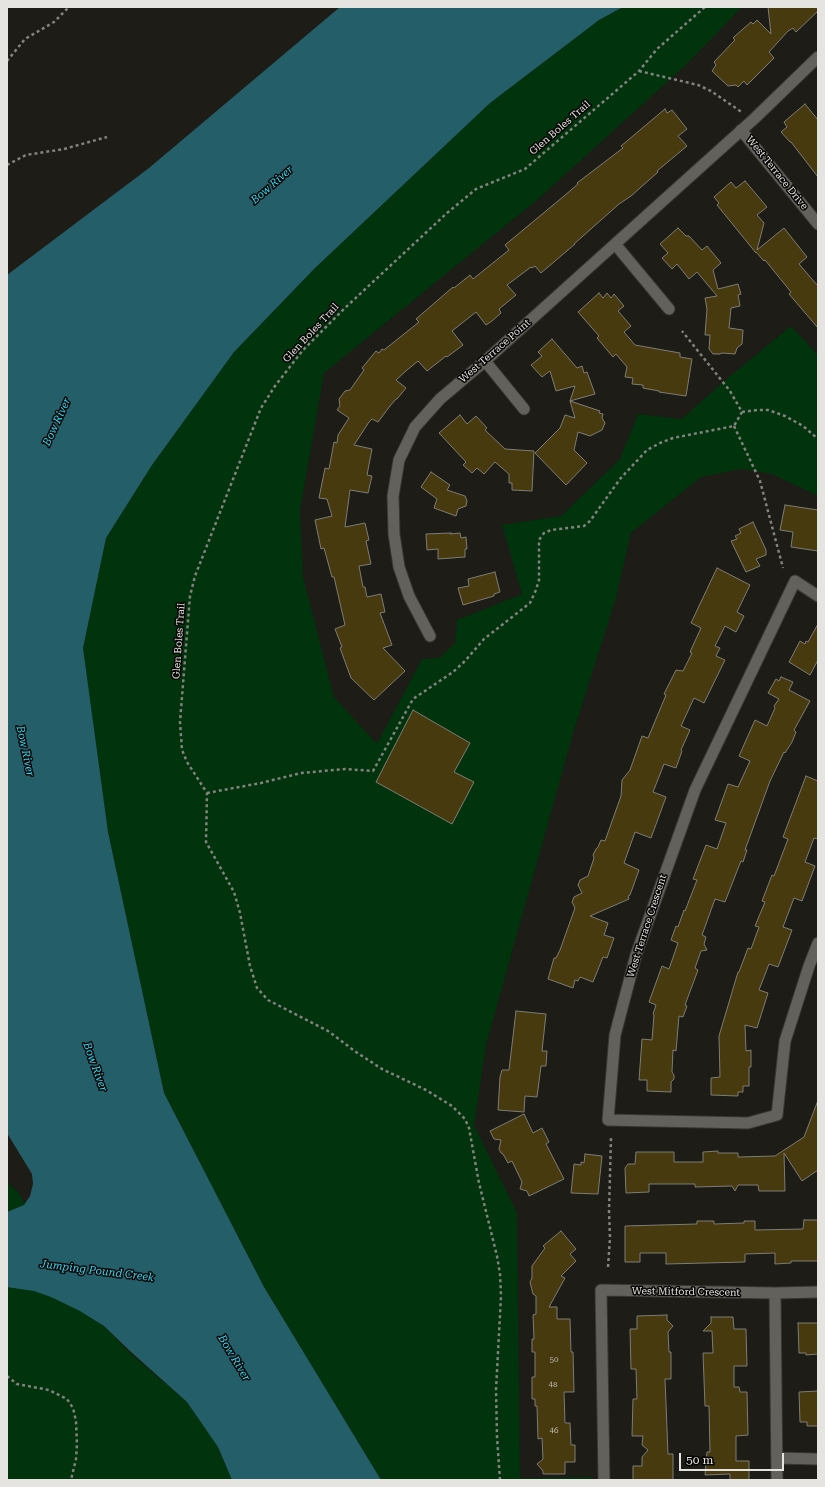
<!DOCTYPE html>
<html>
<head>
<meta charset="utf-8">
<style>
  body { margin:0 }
  #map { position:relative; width:825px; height:1487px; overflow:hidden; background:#1d1c16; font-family:"Roboto Serif",serif }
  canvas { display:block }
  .frame { position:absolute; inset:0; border:8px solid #e5e4e0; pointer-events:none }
  .scale { position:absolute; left:679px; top:1453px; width:105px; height:18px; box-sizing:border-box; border:2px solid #e5e4e0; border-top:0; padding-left:5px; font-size:12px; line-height:14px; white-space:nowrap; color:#e5e4e0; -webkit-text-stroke:3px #070605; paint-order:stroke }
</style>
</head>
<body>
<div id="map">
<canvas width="825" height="1487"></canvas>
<div class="frame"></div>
<div class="scale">50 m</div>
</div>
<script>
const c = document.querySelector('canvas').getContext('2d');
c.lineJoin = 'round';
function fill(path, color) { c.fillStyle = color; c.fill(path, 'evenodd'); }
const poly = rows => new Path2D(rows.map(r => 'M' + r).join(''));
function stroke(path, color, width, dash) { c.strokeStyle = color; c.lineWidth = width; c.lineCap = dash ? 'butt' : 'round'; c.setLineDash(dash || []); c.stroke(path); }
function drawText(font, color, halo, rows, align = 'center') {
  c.font = font + ' "Roboto Serif",serif'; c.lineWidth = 3; c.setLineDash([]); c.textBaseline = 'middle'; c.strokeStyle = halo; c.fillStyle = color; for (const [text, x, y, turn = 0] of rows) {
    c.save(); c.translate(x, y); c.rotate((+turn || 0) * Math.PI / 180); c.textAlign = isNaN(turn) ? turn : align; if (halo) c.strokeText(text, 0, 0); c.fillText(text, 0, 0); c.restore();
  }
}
fill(poly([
  [623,7,742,7,686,65,537,200,324,373,300,510,303,577,334,697,377,744,422,659,439,658,455,643,457,620,522,594,502,525,561,516,620,459,638,414,682,419,723,382,791,326,818,355,818,496,772,474,741,469,701,477,631,533,616,598,574,730,486,1045,474,1125,517,1213,520,1478,592,1477,592,1480,381,1480,264,1287,164,1093,108,832,83,648,106,538,152,465,234,352,315,268,490,103,599,20],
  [7,1182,19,1193,93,1319,104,1326,130,1353,187,1402,218,1447,232,1480,7,1480]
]), '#01330d');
fill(poly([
  [340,7,623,7,599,20,490,103,315,268,234,352,152,465,106,538,83,648,108,832,164,1093,264,1287,381,1480,232,1480,218,1447,187,1402,130,1351,104,1326,80,1311,51,1297,34,1291,7,1287,7,1212,24,1205,30,1196,33,1184,32,1174,7,1133,7,275,149,168]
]), '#245f69');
const building = poly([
  [768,7,818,7,818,11,796,32,793,28,788,31,769,52,774,58,747,85,744,81,738,87,736,85,728,86,712,71,716,65,714,62,735,40,733,38,735,36,751,22,753,24,757,20,771,34,768,7],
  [805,104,818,120,818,177,791,142,790,142,781,132,787,127,784,122,805,104],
  [665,109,667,113,672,110,687,129,678,136,687,146,657,171,658,172,631,196,619,204,574,244,575,244,541,273,535,266,532,268,531,267,507,285,516,295,499,309,501,313,492,321,486,325,476,312,452,331,463,345,447,357,446,356,427,371,418,361,407,370,396,380,406,388,397,399,396,399,390,406,378,422,372,419,369,422,354,445,372,449,367,475,372,476,368,493,350,490,345,527,365,523,369,540,366,541,371,564,359,566,363,587,365,587,367,597,381,594,385,612,380,613,392,645,383,648,405,671,374,700,351,678,340,648,342,647,335,629,345,625,334,577,332,577,324,548,321,549,315,520,332,516,327,499,319,498,325,468,329,469,334,442,337,443,338,435,349,418,337,410,340,406,339,399,345,391,350,390,364,370,362,368,376,351,379,353,382,349,384,350,419,322,416,319,453,287,454,288,470,275,473,279,509,250,505,245,564,196,578,184,577,183,623,148,621,146,665,109],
  [745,181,767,207,757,215,764,223,757,250,784,228,807,257,799,264,818,286,818,328,789,294,791,292,765,260,764,261,756,252,756,253,717,205,719,203,714,197,731,182,736,188,745,181],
  [678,228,686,236,689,236,702,250,707,246,721,263,713,270,718,289,738,284,741,294,738,295,740,306,731,308,729,328,743,330,742,344,737,348,735,354,722,353,720,354,713,354,709,349,710,335,705,335,707,309,705,298,717,296,697,272,689,279,677,264,672,269,662,258,668,253,660,244,678,228],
  [599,293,603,298,607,293,611,298,614,294,624,306,618,311,631,326,624,332,635,345,680,353,680,357,692,359,686,396,659,392,659,391,643,388,643,385,632,384,633,378,625,377,627,367,616,354,613,357,597,338,599,336,578,312,599,293],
  [552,339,577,368,582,366,584,373,587,372,595,394,570,401,600,411,599,413,603,414,602,418,605,423,602,430,590,436,578,432,574,450,587,463,566,485,535,453,560,428,565,415,575,418,570,401,575,386,556,391,550,371,542,377,531,365,542,356,538,352,552,339],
  [460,415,467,424,476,416,487,428,485,430,505,449,534,451,532,491,512,490,512,483,509,483,509,474,495,462,484,474,477,468,472,473,463,465,466,462,439,433,460,415],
  [431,472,450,485,447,490,465,496,467,501,466,506,458,509,456,516,434,508,437,499,421,487,431,472],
  [785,505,818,510,818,551,791,547,793,532,780,530,785,505],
  [753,522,766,550,766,555,756,559,760,566,746,572,731,541,737,539,735,536,741,533,739,529,753,522],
  [451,533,450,534,460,533,461,538,466,537,467,549,465,549,465,557,438,559,438,549,427,550,426,534,451,533],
  [717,568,750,585,737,612,744,616,736,632,725,626,715,646,720,648,716,656,725,660,704,703,694,698,681,726,690,730,681,750,682,751,676,768,664,764,653,792,666,797,651,838,635,832,624,863,639,870,630,895,628,896,629,899,590,916,608,923,604,935,614,938,607,958,603,957,593,982,580,977,578,981,575,980,573,988,548,979,554,958,556,958,560,950,575,908,572,902,574,897,582,893,578,885,580,880,588,876,594,858,593,855,596,849,598,847,601,840,605,841,621,796,622,780,630,770,642,736,648,738,666,695,664,694,676,670,683,671,692,653,690,652,701,628,691,623,717,568],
  [495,572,500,592,494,594,494,596,463,605,458,588,469,586,468,579,495,572],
  [818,624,818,660,810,675,789,662,800,641,805,644,806,641,808,642,818,624],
  [781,677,793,682,789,690,810,701,794,730,796,732,792,742,785,753,784,752,770,781,745,850,747,850,743,862,741,861,737,871,725,902,715,899,702,935,706,937,704,944,707,950,701,951,695,968,698,970,685,1005,687,1006,683,1017,679,1016,676,1051,673,1050,672,1072,674,1075,674,1079,671,1082,671,1092,647,1091,647,1080,639,1080,642,1039,652,1040,654,1015,653,1014,656,1005,649,1002,662,966,669,969,678,943,671,940,676,926,678,927,684,910,685,911,697,880,693,879,706,845,717,849,726,823,715,820,728,784,738,787,750,761,739,756,755,720,767,726,775,708,774,706,779,699,768,693,776,679,779,681,781,677],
  [413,710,470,743,454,772,474,782,452,824,376,782,413,710],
  [806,776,818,781,818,839,814,838,805,862,815,866,802,901,794,898,783,927,792,930,778,967,769,964,759,990,768,993,757,1028,745,1025,746,1051,751,1050,751,1067,749,1067,749,1086,743,1086,743,1092,738,1092,738,1096,711,1095,711,1078,720,1077,719,1036,738,972,739,972,748,948,751,949,759,927,755,926,765,902,762,901,772,875,774,876,788,839,783,837,806,776],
  [516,1011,546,1014,542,1051,547,1051,546,1066,541,1066,537,1097,525,1096,524,1112,498,1110,500,1077,502,1070,509,1070,516,1011],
  [817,1103,818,1103,818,1170,802,1181,784,1153,785,1191,759,1191,758,1185,738,1185,735,1191,732,1186,695,1187,695,1184,649,1184,649,1192,626,1193,625,1168,628,1164,635,1164,636,1152,674,1152,674,1162,703,1162,703,1152,718,1151,718,1153,738,1153,738,1157,775,1156,804,1137,817,1103],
  [524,1114,533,1133,542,1128,549,1142,546,1144,564,1179,529,1196,527,1191,520,1189,522,1182,512,1161,508,1163,503,1154,501,1153,499,1149,501,1140,494,1139,490,1131,524,1114],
  [585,1154,602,1156,598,1194,571,1193,574,1164,581,1165,581,1162,584,1163,585,1154],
  [804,1220,818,1220,818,1261,791,1261,791,1263,775,1264,775,1253,745,1254,745,1262,666,1264,666,1253,640,1253,640,1262,625,1262,625,1226,697,1224,697,1221,714,1221,714,1224,744,1223,744,1221,755,1221,755,1230,803,1229,804,1220],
  [561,1231,576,1249,570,1254,576,1261,561,1276,565,1278,549,1307,557,1307,557,1319,570,1319,571,1352,573,1352,574,1392,564,1392,565,1423,570,1423,571,1445,575,1445,575,1462,565,1462,565,1474,543,1474,543,1471,537,1464,543,1459,542,1438,538,1439,537,1406,535,1406,535,1399,532,1399,532,1377,535,1377,535,1352,532,1352,532,1339,534,1339,533,1315,536,1314,536,1296,533,1294,530,1282,532,1278,532,1266,545,1248,543,1246,561,1231],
  [667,1315,667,1320,673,1326,668,1332,669,1352,671,1352,671,1379,665,1379,668,1454,673,1454,673,1480,633,1480,633,1466,642,1466,642,1457,648,1450,642,1445,643,1436,632,1436,633,1399,637,1399,636,1369,631,1369,630,1329,637,1329,637,1316,667,1315],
  [711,1317,733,1317,734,1329,746,1329,747,1366,734,1366,734,1387,739,1387,740,1392,747,1392,748,1435,736,1436,736,1461,749,1461,749,1480,730,1480,730,1474,705,1475,707,1452,710,1452,709,1406,705,1406,703,1353,713,1353,712,1331,703,1331,711,1323,711,1317],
  [798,1323,818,1323,818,1354,806,1355,806,1353,799,1353,798,1323],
  [818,1391,818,1426,807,1426,807,1422,800,1422,799,1392,818,1391]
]);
fill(building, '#463a0e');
stroke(building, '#7e7c76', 1);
const minor = poly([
  [741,130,818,224],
  [615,244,669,309],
  [485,361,524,409],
  [818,596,795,581,695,790,636,955,615,1035,608,1120,748,1123,777,1115,785,1041,809,966,818,943],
  [430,636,409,596,399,567,394,534,393,496,399,460,415,427,440,399,485,361,755,118,818,57],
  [775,1293,777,1480],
  [777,1458,818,1459],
  [604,1480,601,1290,775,1293,818,1292]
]);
stroke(minor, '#383734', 13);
stroke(poly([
  [7,61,25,39,54,22,69,7],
  [639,71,698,85,711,91,743,113],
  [7,165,26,155,64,149,107,137],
  [742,412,757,410,768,410,785,416,803,426,818,439],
  [734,426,760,481,783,568],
  [207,793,261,783,301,773,345,769,373,771,413,699,453,672,465,661,484,639,530,603,536,590,539,580,539,540,544,533,551,530,584,526,590,521,620,479,647,450,660,443,673,438,734,426,742,412,730,391,682,331],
  [608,1267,610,1238,609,1211,611,1138],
  [7,1376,17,1384,49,1390,67,1399,73,1408,76,1421,77,1444,76,1459,71,1480],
  [500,1480,497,1437,496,1390,501,1296,500,1274,497,1256,479,1183,469,1128,465,1119,452,1106,426,1090,382,1069,356,1052,328,1031,268,1000,257,988,250,966,240,913,234,892,206,842,207,793,187,762,182,750,180,722,190,596,195,576,261,408,275,386,303,350,346,307,447,213,476,189,525,169,639,71,657,49,705,7]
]), '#83827d', 2.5, [3, 3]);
stroke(minor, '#63615b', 11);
drawText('8px', '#bdbaac', null, [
  ["50",554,1360],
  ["48",553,1385],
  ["46",554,1431]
]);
drawText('10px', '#e5e4e0', '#070605', [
  ["Glen Boles Trail",560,128,-41],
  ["West Terrace Drive",777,173,51],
  ["Glen Boles Trail",311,333,-47],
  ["West Terrace Point",495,351,-41],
  ["Glen Boles Trail",179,641,-86],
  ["West Terrace Crescent",647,926,-72],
  ["West Mitford Crescent",686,1292,1]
]);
drawText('italic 11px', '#31dbf7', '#070605', [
  ["Bow River",272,185,-41],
  ["Bow River",57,422,-65],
  ["Bow River",25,751,78],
  ["Bow River",95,1067,70],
  ["Jumping Pound Creek",97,1271,7],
  ["Bow River",234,1358,59]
]);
</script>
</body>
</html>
